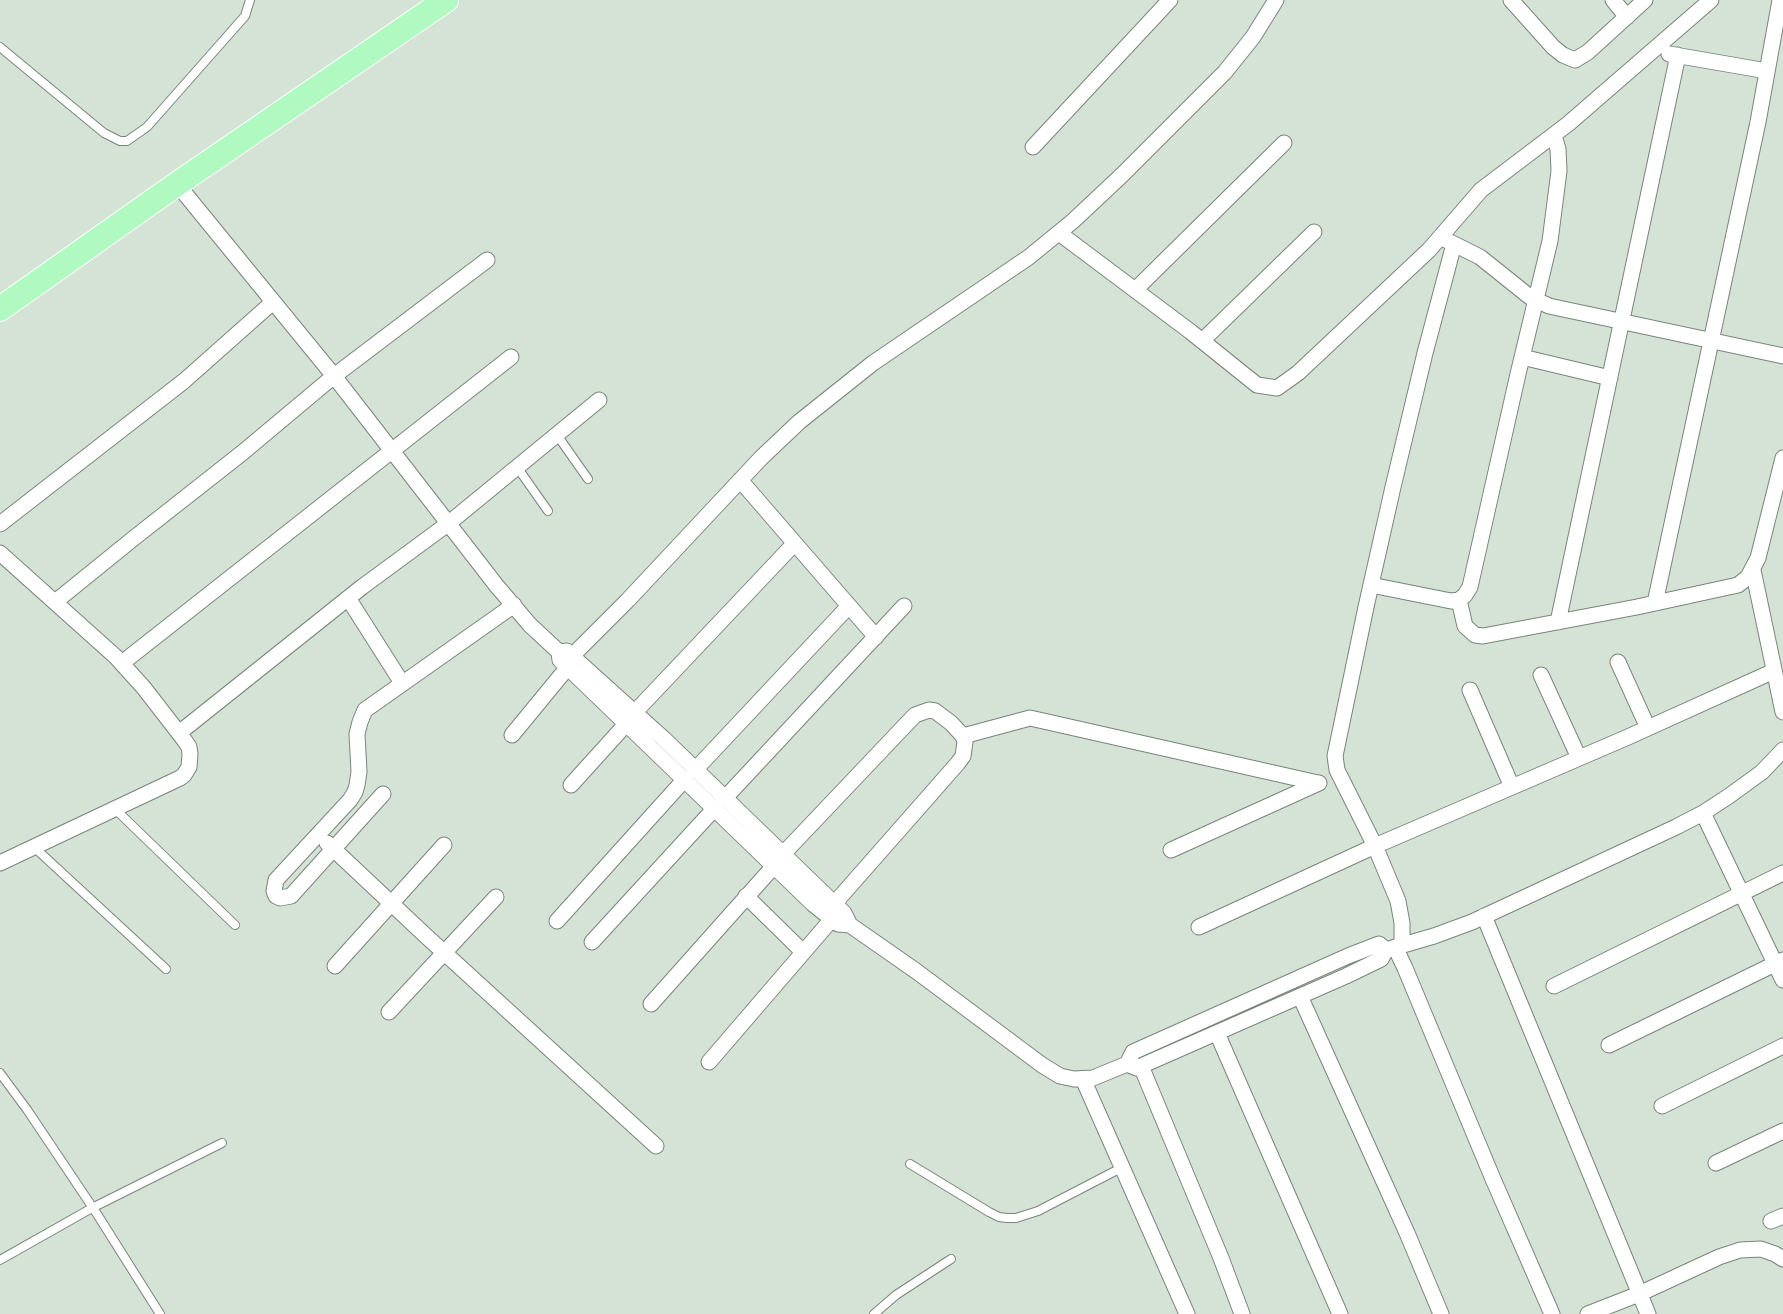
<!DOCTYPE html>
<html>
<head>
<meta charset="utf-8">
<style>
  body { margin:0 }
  canvas { display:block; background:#d5e3d7 }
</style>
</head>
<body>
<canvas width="1783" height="1314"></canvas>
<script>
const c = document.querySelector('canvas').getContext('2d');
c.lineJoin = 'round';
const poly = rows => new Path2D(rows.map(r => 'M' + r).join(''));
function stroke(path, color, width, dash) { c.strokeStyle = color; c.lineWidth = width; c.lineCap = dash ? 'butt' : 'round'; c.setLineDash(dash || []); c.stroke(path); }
const lane = poly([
  [0,47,104,133,120,141,127,141,147,127,245,16,250,0],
  [557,435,588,479],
  [517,467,548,511],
  [114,808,235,925],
  [34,847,166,969],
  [0,1073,28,1111,97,1214,160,1314],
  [910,1164,989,1212,999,1217,1007,1218,1016,1218,1038,1211,1123,1167],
  [0,1260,92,1208,222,1143],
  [874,1314,896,1295,951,1259]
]);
const street = poly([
  [1511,0,1553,47,1563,55,1575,60,1588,52,1645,0],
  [1613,0,1627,17],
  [1669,54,1767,71],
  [1033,147,1170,0],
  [177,184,334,376,496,585,530,625,559,652,560,660,813,904,838,924,850,925],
  [1059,233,1191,332,1257,385,1277,388,1298,373,1429,250,1481,190,1568,124,1711,0],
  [1446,240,1480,257,1530,297,1549,306,1783,356],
  [1135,290,1284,143],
  [1202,341,1314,232],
  [1522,357,1610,378],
  [740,480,876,637],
  [0,524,184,381,273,302],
  [0,553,116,657,144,688,185,741,189,747,190,754,189,767,184,775,180,778,0,863],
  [1753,570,1783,712],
  [1371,585,1451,601,1459,600,1465,595,1470,587,1518,374,1550,241,1559,171,1558,149,1554,136],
  [348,598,402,683],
  [1459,600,1465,626,1475,635,1483,636,1637,607,1738,585,1748,577,1758,558,1783,458],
  [55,602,134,538,242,453,334,376,487,260],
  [1655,603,1758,122,1780,0],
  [1558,622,1678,55],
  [559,652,567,651,572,656,663,738,844,913,850,925,916,971,1042,1065,1060,1076,1074,1079,1093,1078,1127,1064,1133,1052,1348,956,1379,944,1386,950],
  [572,656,628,600,761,458,799,422,873,363,1029,257,1073,221,1122,175,1225,72,1253,37,1276,0],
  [1618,662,1648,728],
  [122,663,511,357],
  [1541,675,1579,758],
  [1470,690,1512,787],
  [635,712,794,544],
  [179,733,362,587,449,523,599,400],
  [512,735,568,667],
  [963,736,1030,718,1318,783],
  [695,770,848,607],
  [571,785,627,723],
  [383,794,291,896,280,898,276,896,274,891,276,880,350,800,355,792,357,785,359,772,357,734,360,722,365,710,514,605],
  [725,798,904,606],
  [1703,813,1783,980],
  [327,843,426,936,656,1146],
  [1171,850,1319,783],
  [783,854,915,715,929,710,935,711,951,723,963,736,965,742,963,756,958,763,834,904],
  [746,896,803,952],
  [1484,916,1648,1314],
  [557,921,685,779],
  [1199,927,1375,846,1628,737,1774,671],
  [592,942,715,808],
  [1402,945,1402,923,1398,901,1375,846,1337,770,1335,756,1366,607,1393,487,1425,353,1454,244],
  [1395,947,1405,968,1493,1179,1552,1314],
  [335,966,444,845],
  [1554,986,1783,873],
  [1300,996,1407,1233,1441,1314],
  [651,1004,774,866],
  [389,1012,496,897],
  [1217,1033,1340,1314],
  [1609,1045,1783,960],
  [709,1062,832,919],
  [1127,1064,1137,1068,1141,1066,1346,976,1381,959,1386,950,1434,936,1472,922,1676,827,1703,813,1729,796,1762,772,1783,750],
  [1141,1066,1221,1258,1242,1314],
  [1083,1079,1187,1314],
  [1662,1106,1783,1046],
  [1716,1163,1783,1131],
  [1771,1221,1783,1216],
  [1588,1314,1639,1294,1719,1257,1740,1250,1761,1249,1775,1254,1783,1259]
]);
const primary = poly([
  [0,309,177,184,446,0]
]);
stroke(lane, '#79857a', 10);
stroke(street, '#79857a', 17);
stroke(primary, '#fff', 26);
stroke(lane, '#fff', 8);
stroke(street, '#fff', 15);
stroke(primary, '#b0fac2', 24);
</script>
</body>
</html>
